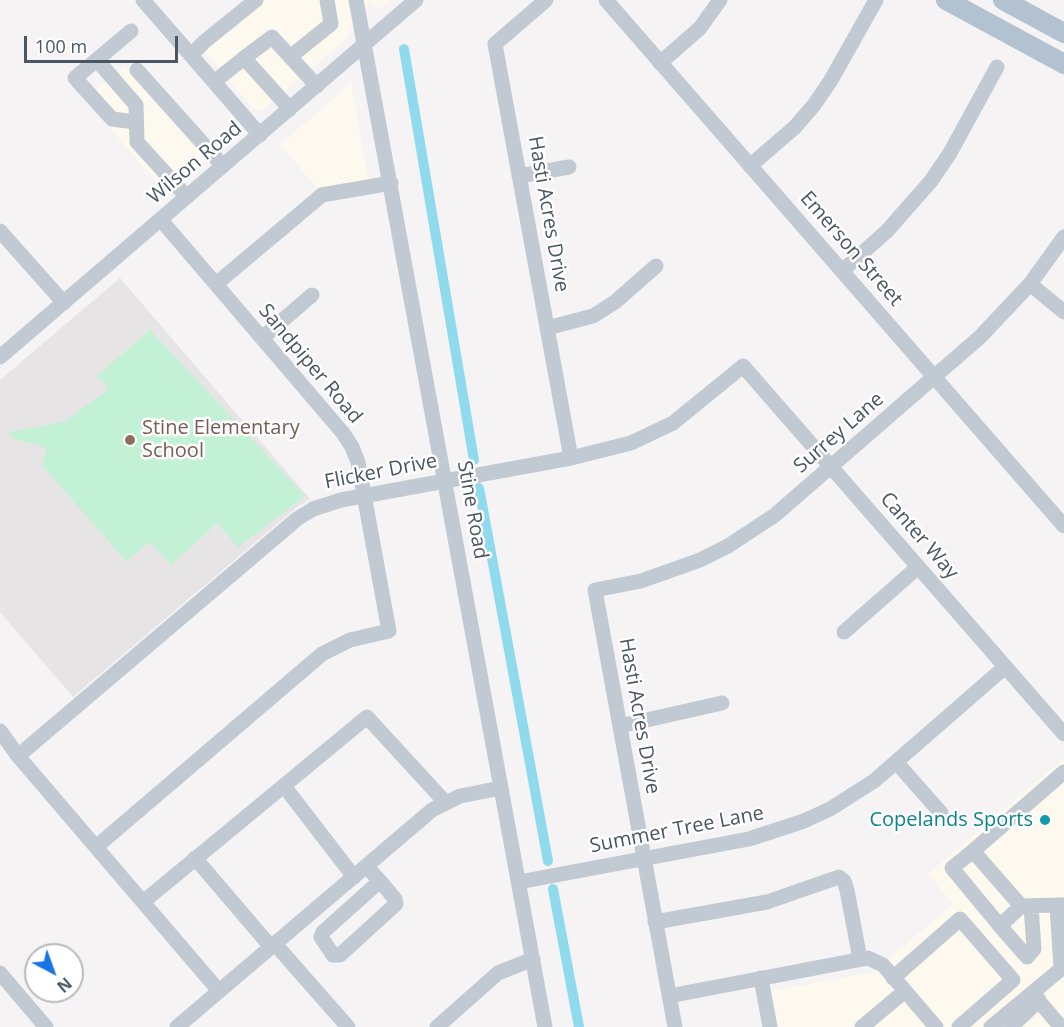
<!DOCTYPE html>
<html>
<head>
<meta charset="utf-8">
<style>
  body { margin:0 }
  #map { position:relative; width:1064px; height:1027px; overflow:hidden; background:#f5f3f3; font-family:"Open Sans",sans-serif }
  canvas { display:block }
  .north { position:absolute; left:24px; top:943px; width:60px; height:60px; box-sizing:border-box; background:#fff; border:2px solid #b7bbc0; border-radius:50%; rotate:139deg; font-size:16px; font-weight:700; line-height:24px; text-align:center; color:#4a5661 }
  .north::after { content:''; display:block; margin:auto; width:21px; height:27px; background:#1a73e8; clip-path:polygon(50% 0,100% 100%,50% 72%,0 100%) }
  .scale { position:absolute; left:24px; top:36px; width:154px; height:27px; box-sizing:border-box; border:3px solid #4a5661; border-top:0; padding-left:8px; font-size:18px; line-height:21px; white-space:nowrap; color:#4a5661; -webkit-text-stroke:4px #fff; paint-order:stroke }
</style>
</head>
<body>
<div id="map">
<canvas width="1064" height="1027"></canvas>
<div class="north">N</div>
<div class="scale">100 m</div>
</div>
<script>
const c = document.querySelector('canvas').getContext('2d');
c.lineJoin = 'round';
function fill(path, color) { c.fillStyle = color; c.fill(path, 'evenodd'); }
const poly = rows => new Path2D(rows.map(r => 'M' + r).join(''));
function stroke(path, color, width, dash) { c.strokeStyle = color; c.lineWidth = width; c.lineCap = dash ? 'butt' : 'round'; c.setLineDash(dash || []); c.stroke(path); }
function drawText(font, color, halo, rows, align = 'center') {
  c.font = font + ' "Open Sans",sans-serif'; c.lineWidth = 5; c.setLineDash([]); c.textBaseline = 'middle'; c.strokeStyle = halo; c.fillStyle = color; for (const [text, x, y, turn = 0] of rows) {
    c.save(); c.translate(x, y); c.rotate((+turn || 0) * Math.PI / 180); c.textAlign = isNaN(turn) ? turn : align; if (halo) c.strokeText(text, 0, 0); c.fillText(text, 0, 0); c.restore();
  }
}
fill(poly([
  [252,0,391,0,380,8,376,8,370,2,351,29,348,37,264,109,259,111,254,109,198,45],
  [124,67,206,159,167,193,84,99],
  [351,83,369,184,319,190,280,145],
  [1064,758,1064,1027,764,1027,757,994,873,972,953,904,928,874]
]), '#fdf9ef');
fill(poly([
  [120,278,310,499,297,507,73,697,0,612,0,380]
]), '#e6e4e5');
fill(poly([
  [150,330,305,496,238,547,217,523,171,565,150,542,126,561,42,465,47,448,12,438,9,432,64,422,109,389,97,376]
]), '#c3f1d5');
stroke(poly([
  [404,49,474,460],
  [479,488,548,861],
  [553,889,579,1027]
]), '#90daee', 10);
stroke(poly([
  [143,0,260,135],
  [356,0,545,1027],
  [546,0,495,44,571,458],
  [606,0,1064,526],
  [131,31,75,78,112,119,135,122],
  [191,55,204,42,256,0],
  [290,57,331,24,327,0],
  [97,60,136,105,137,142,187,197],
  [660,63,700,28,720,0],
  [137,70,223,166],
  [214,82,244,58],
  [290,109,244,58,272,37,317,86],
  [750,166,795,127,814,105,831,80,876,0],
  [519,176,569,167],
  [0,231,64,303],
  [842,271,887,231,931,181,950,153,997,67],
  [216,284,322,195,391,183],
  [1030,284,1064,312],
  [547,328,593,316,615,302,656,266],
  [262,338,312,295],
  [0,357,416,0],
  [844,632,918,567],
  [620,726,722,703],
  [0,731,18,756,219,991],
  [18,756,297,519,313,509,341,500,571,458,631,443,673,423,743,366,1064,734],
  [896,762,941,813],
  [284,786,354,877],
  [96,847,322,654,350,640,389,631,358,462,352,447,343,433,161,220],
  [973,851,952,868,1000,926,1021,906],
  [195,858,271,947],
  [366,866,380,881,395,899,396,904,340,955,333,955,321,937,323,932,380,881],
  [519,882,749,839,804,821,830,809,874,781,1005,667],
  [143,902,367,717,445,802],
  [1057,905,1021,906,973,851,1064,772],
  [655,922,767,902,839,877,844,881,847,890,860,959],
  [1000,926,1027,957,1034,949,1031,906],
  [275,944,348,1027],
  [0,973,46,1027],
  [761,978,770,1027],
  [893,978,960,919,1013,980,959,1027],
  [1032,993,1061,1027],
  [669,996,868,958,883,965,936,1027],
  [177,1027,432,810,460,796,501,788],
  [437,1027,498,973,533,959],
  [675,1027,595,590,641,581,700,560,728,546,775,515,980,337,1030,284,1064,237],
  [862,1027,905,991],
  [991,1027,1061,969,1057,905,1064,905],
  [1011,1027,1039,1000]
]), '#c1cad2', 15);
stroke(poly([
  [946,0,1064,64],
  [1003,0,1064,33]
]), '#b3c2d1', 20);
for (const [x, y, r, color] of [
  [130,440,6,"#8d6e63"],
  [1045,820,6,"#0f9aa8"]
]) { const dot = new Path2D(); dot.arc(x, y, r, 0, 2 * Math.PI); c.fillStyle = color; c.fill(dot); stroke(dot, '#fff', 2); }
drawText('20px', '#4a5661', '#fff', [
  ["Wilson Road",195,163,-40],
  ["Hasti Acres Drive",548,214,80],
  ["Emerson Street",851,249,49],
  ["Sandpiper Road",310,364,50],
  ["Surrey Lane",839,433,-41],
  ["Flicker Drive",381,472,-11],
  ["Stine Road",472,510,80],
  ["Canter Way",919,536,49],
  ["Hasti Acres Drive",639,716,80],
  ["Summer Tree Lane",677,830,-11]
]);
drawText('20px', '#785e54', '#fff', [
  ["Stine Elementary",142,428],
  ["School",142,451]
], 'left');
drawText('20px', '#0d838f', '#fff', [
  ["Copelands Sports",1033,820]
], 'right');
</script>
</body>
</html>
